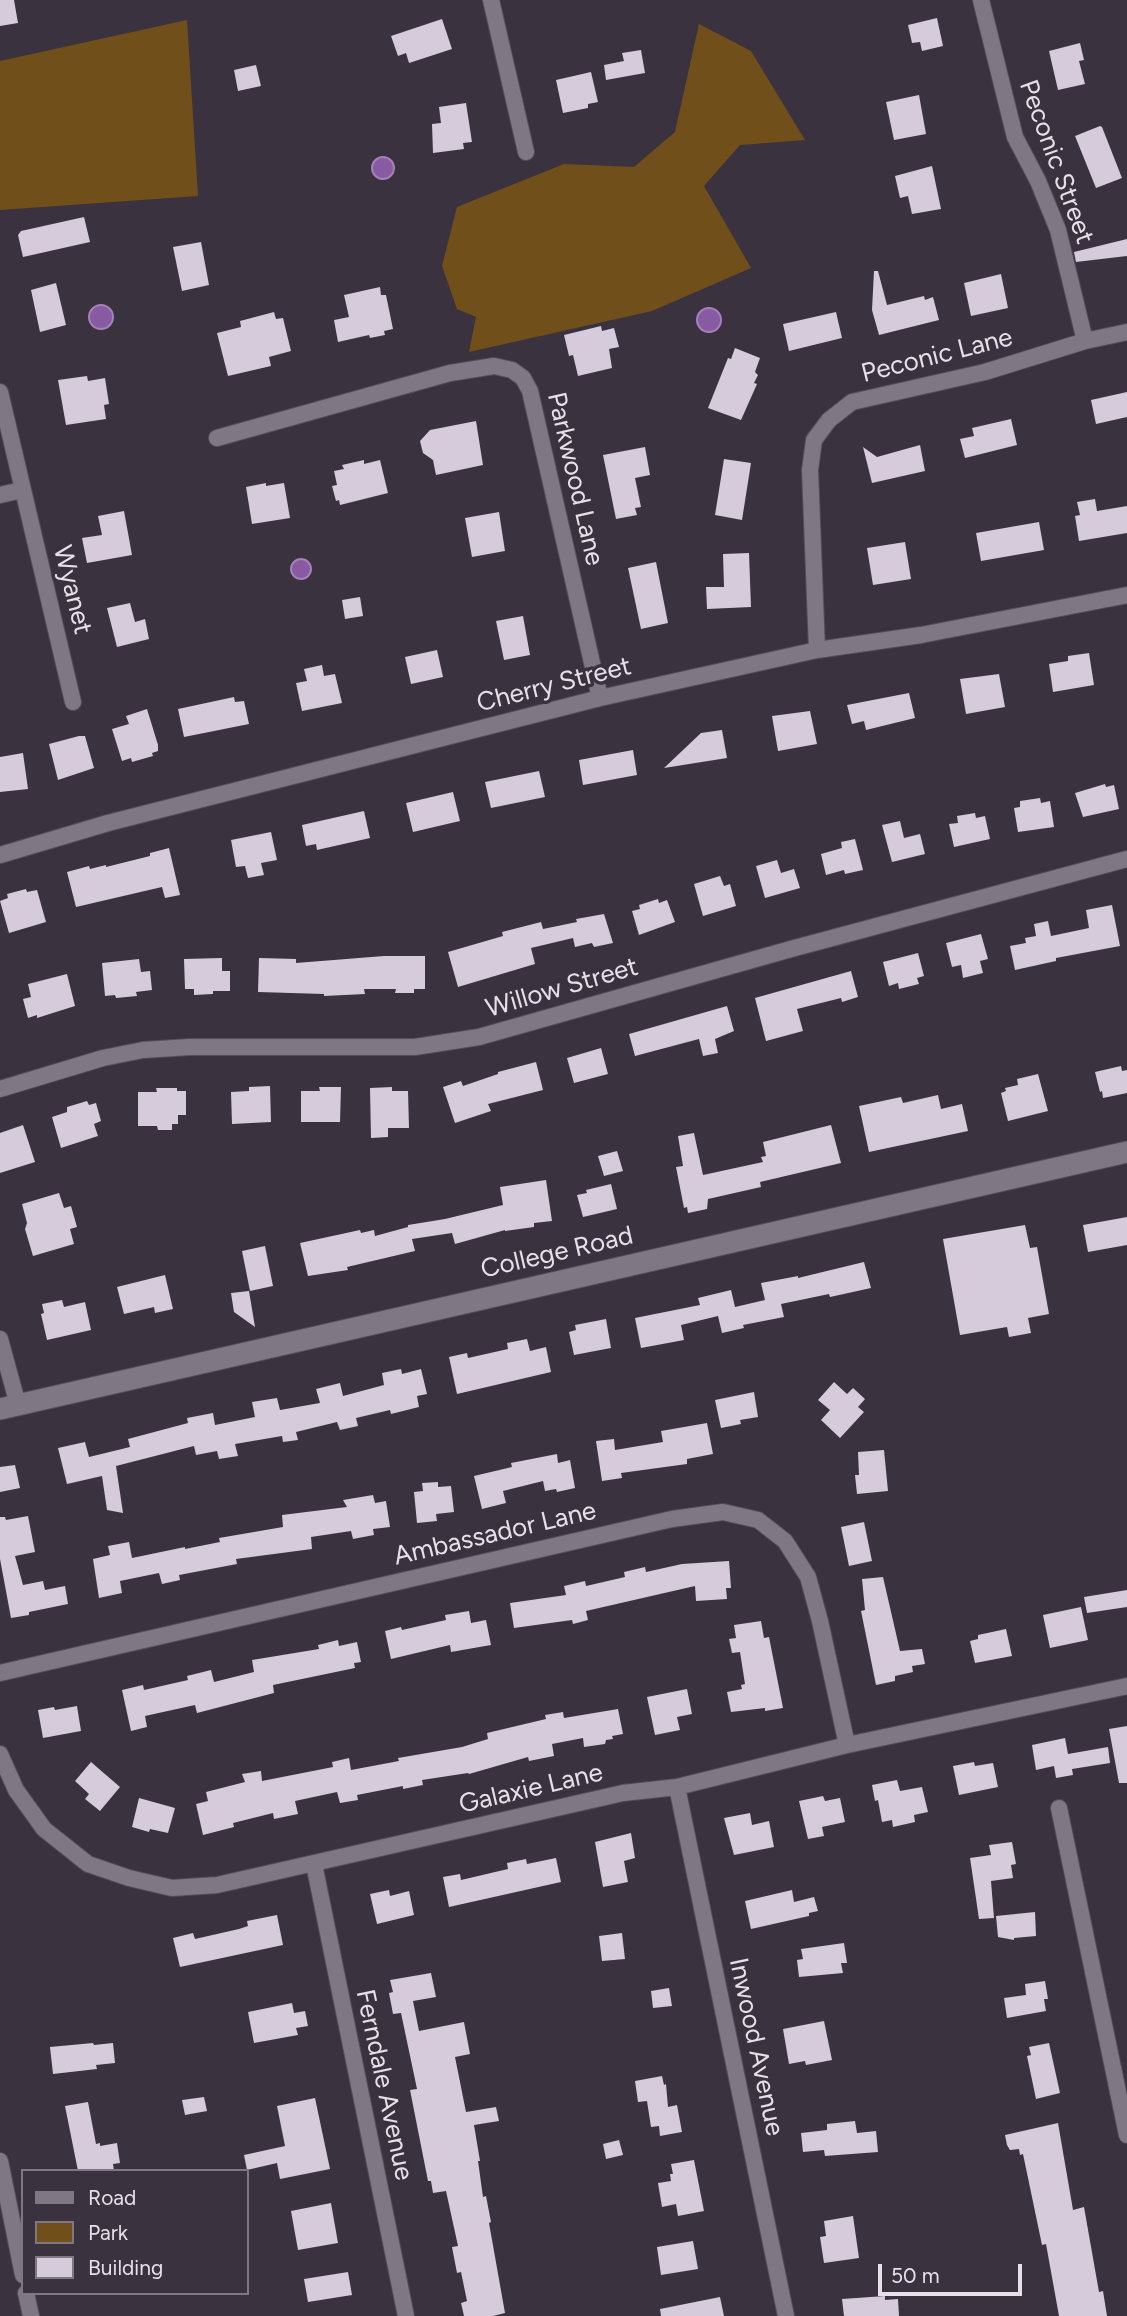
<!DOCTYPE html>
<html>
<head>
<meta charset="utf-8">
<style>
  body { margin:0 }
  #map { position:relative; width:1127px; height:2316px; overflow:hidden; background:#3a323f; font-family:Figtree,sans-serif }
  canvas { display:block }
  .legend { position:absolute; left:21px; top:2169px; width:228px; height:126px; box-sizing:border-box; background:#3a323f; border:2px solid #7f7883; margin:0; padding:9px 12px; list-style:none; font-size:21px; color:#e6e1e9 }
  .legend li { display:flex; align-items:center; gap:14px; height:35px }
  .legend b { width:35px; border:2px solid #7f7883 }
  .scale { position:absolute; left:878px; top:2264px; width:144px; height:32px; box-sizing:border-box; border:4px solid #e6e1e9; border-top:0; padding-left:9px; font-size:21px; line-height:24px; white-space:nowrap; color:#e6e1e9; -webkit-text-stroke:5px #3a323f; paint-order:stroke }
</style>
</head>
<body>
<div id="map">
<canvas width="1127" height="2316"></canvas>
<ul class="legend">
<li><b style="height:9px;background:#807785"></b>Road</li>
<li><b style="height:19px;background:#704f1b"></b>Park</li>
<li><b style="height:19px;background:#d5cbda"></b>Building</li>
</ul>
<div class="scale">50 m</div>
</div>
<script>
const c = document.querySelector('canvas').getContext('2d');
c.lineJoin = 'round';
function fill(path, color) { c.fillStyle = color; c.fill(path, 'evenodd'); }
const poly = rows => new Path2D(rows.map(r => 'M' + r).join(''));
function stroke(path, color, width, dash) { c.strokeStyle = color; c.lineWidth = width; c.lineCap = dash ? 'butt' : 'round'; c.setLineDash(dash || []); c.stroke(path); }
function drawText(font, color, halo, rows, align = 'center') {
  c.font = font + ' Figtree,sans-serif'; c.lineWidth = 7; c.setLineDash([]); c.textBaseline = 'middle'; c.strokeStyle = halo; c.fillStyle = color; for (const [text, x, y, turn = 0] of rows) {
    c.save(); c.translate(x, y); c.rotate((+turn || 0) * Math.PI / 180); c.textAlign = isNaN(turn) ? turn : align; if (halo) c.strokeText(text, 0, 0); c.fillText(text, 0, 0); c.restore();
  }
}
fill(poly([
  [187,20,198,196,0,210,0,61],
  [699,24,751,51,805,140,740,145,704,186,751,268,652,311,469,352,476,317,457,309,442,266,457,207,564,164,634,167,675,132]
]), '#704f1b');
const water = poly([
  '372 168a11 11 0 1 1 22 0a11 11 0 1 1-22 0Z',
  '89 317a12 12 0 1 1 24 0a12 12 0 1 1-24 0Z',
  '697 320a12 12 0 1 1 24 0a12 12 0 1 1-24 0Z',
  '291 569a10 10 0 1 1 20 0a10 10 0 1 1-20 0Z'
]);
fill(water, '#885aa1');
stroke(water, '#a482b7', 2);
fill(poly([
  [0,0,14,0,18,23,0,26],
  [937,18,943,46,922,51,920,42,912,43,908,25],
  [442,19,452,49,409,63,406,53,398,56,391,36],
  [1080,43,1084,60,1079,61,1085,84,1058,90,1049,51],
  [641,50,645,73,606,80,604,65,624,61,622,53],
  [256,65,261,86,238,91,234,70],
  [591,72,598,102,588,104,588,108,563,113,556,80],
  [919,95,926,134,894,140,886,102],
  [466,103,472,142,463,143,464,149,433,153,432,124,441,123,439,107],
  [1100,126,1102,127,1122,178,1096,188,1075,136],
  [932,166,941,209,912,214,908,196,900,198,895,176],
  [84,217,90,242,23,257,18,235,21,231],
  [1127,239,1127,256,1076,262,1074,252],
  [201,242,209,285,182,291,173,247],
  [874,271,878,271,887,305,924,296,925,300,933,297,939,320,879,335,872,310],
  [1001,274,1008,308,971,316,964,283],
  [56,283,66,325,40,332,31,290],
  [380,287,381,295,386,295,393,329,384,331,385,335,370,338,369,335,338,342,334,320,349,317,344,295],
  [274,312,276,319,283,318,291,351,269,357,271,366,228,376,217,333,241,327,240,321],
  [836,312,842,338,789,351,783,324],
  [601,326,602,331,614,328,619,347,609,349,612,368,578,376,573,355,569,356,564,335],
  [735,348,760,358,755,372,758,375,754,383,757,384,741,420,708,408,728,358,731,359],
  [87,376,88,381,105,378,109,404,104,405,106,419,66,425,58,380],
  [1127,392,1127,417,1096,424,1091,400],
  [1011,419,1017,445,965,458,960,439,974,436,972,428],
  [476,421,483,465,436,475,433,460,423,453,420,441,430,430],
  [920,445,925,471,872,483,863,447,877,457],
  [645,447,650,475,635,478,641,507,635,508,637,515,616,519,603,455],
  [724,459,751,463,742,520,715,515],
  [364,460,364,464,380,460,388,493,340,505,339,500,336,501,332,486,337,485,334,471,344,469,342,465],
  [266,483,266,486,284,483,290,518,252,524,246,487],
  [1095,499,1097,511,1127,506,1127,533,1079,541,1075,516,1080,515,1077,502],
  [124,511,132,555,87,563,82,538,102,535,98,516],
  [499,512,505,551,472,557,465,518],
  [1039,522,1044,550,981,561,976,533],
  [905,542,911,579,873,585,867,548],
  [749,553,751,607,707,609,706,587,724,587,723,554],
  [656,562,668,623,641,629,628,568],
  [360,597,363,616,345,619,342,600],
  [130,603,135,622,145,619,149,639,117,647,107,608],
  [523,616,530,655,504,660,496,621],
  [437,650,443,677,411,684,405,657],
  [1089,653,1094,685,1053,692,1049,664,1068,661,1068,656],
  [322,665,324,676,335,674,342,703,302,711,296,683,307,681,304,669],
  [999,674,1005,707,966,714,960,679],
  [909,693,915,718,866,730,864,721,852,724,847,705],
  [234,697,235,702,244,701,249,724,184,737,178,709],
  [147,709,158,745,158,751,152,753,153,756,132,762,131,758,122,761,112,729,129,724,126,716],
  [810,711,817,744,778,751,772,716],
  [722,730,727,758,664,768,701,733],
  [79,736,85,736,94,768,58,780,49,744],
  [633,750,637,775,583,785,579,760],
  [23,753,28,789,0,792,0,757],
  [539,771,545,797,491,808,485,782],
  [1105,784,1106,787,1114,785,1119,809,1083,817,1075,793],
  [453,792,460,821,413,832,406,803],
  [1040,798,1041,803,1050,801,1054,827,1018,832,1014,808,1020,807,1020,801],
  [364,811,370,838,317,850,316,844,306,846,302,825],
  [975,813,976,818,985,816,990,839,954,847,949,824,958,823,957,816],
  [900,821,904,838,920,834,925,854,892,862,882,825],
  [271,832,277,860,261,863,264,875,248,878,245,866,236,867,231,840],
  [855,839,863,870,845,874,844,870,826,875,821,854,842,848,841,842],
  [169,848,180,895,165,898,162,887,76,907,67,872,89,866,90,869,106,865,106,867,150,856,150,853],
  [777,860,781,873,794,869,800,888,765,898,756,866],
  [720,876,724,886,730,884,736,906,703,916,694,884],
  [26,889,27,892,37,890,46,922,9,933,0,901,8,898,7,894],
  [658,899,659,903,667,900,675,922,639,935,632,911,640,909,639,905],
  [1112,905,1120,946,1056,958,1056,961,1015,970,1010,946,1026,943,1025,938,1036,936,1034,924,1048,921,1051,936,1089,928,1086,910],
  [604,914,613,943,594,947,592,943,575,947,573,938,531,948,535,964,458,987,448,952,503,936,502,932,541,922,543,929,577,922,576,919],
  [981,934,988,959,980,961,983,973,963,978,961,965,952,967,946,943],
  [918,953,924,976,917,978,919,984,899,989,898,983,889,986,883,962],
  [384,956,425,956,425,989,414,989,414,993,395,993,396,989,364,989,365,994,324,996,324,994,258,992,259,958,296,959,296,963],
  [222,958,222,971,230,971,230,991,213,991,213,994,194,995,194,989,185,989,184,959],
  [139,959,141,972,150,971,152,990,136,992,137,996,116,998,115,995,105,996,102,963],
  [851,971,858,997,842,1002,841,998,797,1009,803,1031,766,1041,755,998],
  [67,974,75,1006,37,1018,37,1015,28,1018,23,999,31,997,28,984],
  [727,1006,734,1031,715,1039,718,1053,703,1056,699,1039,635,1056,629,1034],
  [601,1048,608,1074,574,1083,567,1058],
  [536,1062,543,1090,488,1104,491,1111,455,1123,443,1087,461,1081,463,1086,498,1074,498,1072],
  [1121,1066,1122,1071,1127,1070,1127,1093,1103,1098,1102,1091,1100,1092,1095,1072],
  [1038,1074,1048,1111,1008,1121,1001,1093,1006,1091,1005,1088,1018,1085,1017,1079],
  [270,1086,271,1122,232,1124,231,1092,249,1091,249,1087],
  [319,1087,341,1087,340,1122,301,1122,301,1091,320,1091],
  [392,1087,392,1091,408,1091,409,1128,388,1128,388,1137,371,1138,370,1088],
  [156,1088,177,1088,177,1091,186,1091,186,1115,178,1115,178,1124,172,1124,172,1130,158,1130,157,1126,138,1126,138,1092,157,1092],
  [938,1095,941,1109,962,1104,968,1131,869,1152,859,1106,901,1097,903,1103],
  [87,1101,89,1105,96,1103,101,1121,94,1124,98,1136,61,1148,52,1117,67,1112,67,1107],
  [23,1125,35,1162,0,1173,0,1133],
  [831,1125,841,1163,760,1182,761,1187,708,1199,707,1209,688,1213,687,1207,684,1208,676,1167,683,1166,678,1136,694,1133,703,1175,763,1162,761,1157,766,1156,763,1142],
  [617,1151,623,1171,604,1176,598,1156],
  [546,1180,552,1221,534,1223,534,1227,505,1231,505,1230,455,1244,452,1233,412,1239,415,1251,347,1267,348,1270,308,1276,300,1243,360,1230,361,1233,374,1230,375,1236,408,1227,408,1225,445,1219,503,1205,500,1187],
  [611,1184,617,1209,583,1217,577,1195,587,1193,586,1190],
  [59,1193,64,1208,71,1206,77,1227,70,1229,74,1244,33,1256,25,1229,27,1223,22,1204],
  [1127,1217,1127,1245,1088,1252,1083,1225],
  [1025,1225,1030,1248,1037,1247,1049,1314,1028,1318,1031,1333,1009,1337,1007,1327,960,1335,943,1239],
  [265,1246,273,1286,250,1291,242,1251],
  [864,1262,871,1288,830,1297,829,1294,781,1304,784,1317,743,1325,744,1328,722,1333,718,1316,681,1325,684,1340,641,1348,635,1318,700,1305,698,1298,731,1290,735,1307,765,1300,761,1283,798,1276,798,1278],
  [165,1275,173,1309,155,1313,154,1307,124,1314,117,1287],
  [249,1291,255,1327,234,1312,231,1293],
  [62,1300,64,1307,85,1302,91,1330,47,1340,41,1314,44,1313,42,1304],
  [606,1319,611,1348,574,1355,569,1332,576,1330,575,1325],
  [527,1339,530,1351,546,1347,551,1372,457,1394,449,1357,467,1353,468,1358,508,1349,507,1343],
  [401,1369,402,1374,421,1369,427,1394,417,1396,419,1407,391,1414,390,1410,356,1418,358,1426,340,1430,337,1422,296,1432,298,1440,283,1442,282,1436,235,1444,238,1456,219,1459,217,1451,196,1455,194,1446,116,1466,123,1513,107,1510,102,1476,67,1484,58,1448,85,1442,89,1457,130,1447,128,1439,188,1423,187,1418,213,1413,215,1425,255,1417,252,1402,277,1398,280,1410,320,1403,316,1389,340,1383,343,1396,384,1385,382,1373],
  [834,1382,847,1394,853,1388,865,1399,858,1407,864,1412,840,1438,821,1420,830,1410,818,1400],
  [754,1392,758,1417,740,1420,741,1424,721,1428,715,1400],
  [707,1423,713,1454,687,1459,687,1464,621,1473,622,1478,602,1481,596,1441,614,1439,615,1450,663,1442,661,1431],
  [884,1450,888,1491,857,1494,855,1475,859,1475,858,1452],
  [557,1454,558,1463,570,1460,575,1488,557,1492,556,1489,545,1491,543,1481,503,1491,506,1503,482,1509,474,1476,512,1467,511,1463],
  [15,1465,20,1488,0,1492,0,1467],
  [438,1482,438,1487,451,1486,454,1512,436,1514,437,1521,417,1523,414,1492,423,1491,422,1483],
  [373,1495,375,1503,386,1501,390,1527,373,1529,374,1535,353,1539,351,1531,311,1537,312,1549,236,1559,237,1564,179,1575,180,1580,162,1584,159,1573,120,1581,122,1593,99,1598,93,1559,110,1555,108,1546,129,1542,132,1558,185,1547,185,1549,220,1542,219,1538,283,1527,282,1515,347,1507,343,1500],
  [28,1516,35,1552,15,1556,23,1585,43,1581,45,1590,65,1586,68,1604,29,1612,29,1615,11,1618,0,1559,0,1517,5,1517,6,1520],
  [864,1522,872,1561,849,1566,841,1527],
  [729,1561,731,1588,726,1588,727,1599,696,1601,695,1586,586,1611,588,1620,573,1624,572,1620,514,1628,510,1603,566,1595,564,1586,585,1581,586,1586,625,1577,624,1572,645,1567,646,1572,682,1564],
  [883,1577,900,1651,922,1649,925,1664,912,1666,913,1672,895,1676,895,1681,876,1685,861,1611,865,1610,862,1579],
  [1127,1590,1127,1607,1087,1613,1084,1597],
  [1081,1607,1088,1640,1050,1648,1043,1615],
  [469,1611,471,1623,486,1620,491,1645,451,1652,450,1645,391,1659,385,1631,401,1627,402,1630,446,1620,445,1615],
  [761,1621,764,1638,769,1637,783,1708,765,1711,765,1708,731,1712,727,1692,742,1689,741,1685,745,1684,740,1652,732,1653,729,1639,736,1638,734,1625],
  [1006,1629,1012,1656,975,1663,970,1641,978,1639,978,1635],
  [338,1640,339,1646,357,1642,361,1662,354,1663,355,1668,273,1685,274,1693,197,1713,195,1705,145,1716,147,1727,131,1731,122,1690,143,1685,144,1690,188,1680,187,1676,211,1670,214,1682,254,1672,252,1660,319,1649,318,1645],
  [687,1689,692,1714,677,1717,680,1730,655,1735,647,1697],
  [77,1706,81,1731,43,1738,38,1710,54,1707,55,1710],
  [618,1709,623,1734,612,1736,613,1739,606,1740,605,1744,584,1747,583,1738,552,1744,554,1756,529,1761,528,1757,469,1774,468,1773,422,1780,423,1785,403,1789,403,1786,357,1795,358,1800,340,1803,337,1792,295,1801,298,1814,274,1819,273,1813,233,1823,234,1827,203,1835,196,1804,208,1801,206,1792,245,1782,242,1774,261,1771,262,1781,333,1767,332,1762,349,1758,351,1770,399,1761,398,1758,462,1747,488,1739,487,1733,546,1719,545,1715,563,1712,564,1718],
  [1127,1726,1127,1783,1119,1783,1109,1729],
  [1065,1738,1068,1754,1108,1747,1110,1763,1072,1769,1073,1775,1056,1778,1054,1766,1036,1770,1032,1745],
  [91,1762,120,1787,100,1811,85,1799,89,1794,75,1781],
  [974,1762,975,1766,993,1763,998,1787,959,1795,953,1766],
  [897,1780,900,1791,922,1787,928,1812,914,1815,915,1822,893,1827,892,1820,882,1822,878,1800,875,1801,872,1785],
  [823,1796,825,1801,840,1798,845,1822,822,1827,824,1836,808,1839,799,1801],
  [139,1798,175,1808,168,1833,150,1829,149,1832,132,1827],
  [750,1813,752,1825,769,1821,774,1847,734,1855,724,1818],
  [631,1833,635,1858,624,1861,628,1882,603,1887,595,1842],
  [1012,1842,1016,1864,1011,1865,1013,1878,991,1881,994,1918,979,1919,970,1858,991,1855,989,1845],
  [556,1858,561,1882,449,1907,443,1877,460,1874,461,1880,508,1869,507,1863,526,1859,527,1864],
  [389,1890,390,1896,409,1891,414,1915,377,1924,370,1894],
  [792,1890,794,1902,814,1897,818,1911,809,1913,809,1916,751,1929,745,1901],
  [1035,1912,1036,1936,1014,1938,1014,1940,998,1937,996,1916],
  [277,1915,283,1945,180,1967,173,1938,193,1933,195,1939,239,1929,248,1926,247,1921],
  [622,1933,625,1959,602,1961,599,1936],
  [844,1943,847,1963,841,1963,843,1973,799,1977,797,1960,803,1959,801,1949],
  [431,1973,436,1997,413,2001,419,2031,464,2022,470,2054,455,2057,466,2112,496,2107,499,2121,474,2125,480,2161,478,2161,483,2197,486,2196,491,2222,489,2223,505,2313,493,2316,464,2316,461,2303,467,2301,461,2272,457,2273,452,2247,458,2246,446,2191,433,2193,431,2181,428,2181,410,2090,417,2089,401,2013,393,2014,389,1993,393,1992,390,1980],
  [1045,1981,1048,1999,1044,1999,1046,2011,1007,2018,1004,1998,1026,1995,1025,1984],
  [669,1988,672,2006,653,2008,651,1991],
  [292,2003,294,2013,305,2011,308,2026,296,2028,298,2035,254,2043,248,2012],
  [824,2021,832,2060,806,2065,805,2061,789,2064,783,2029],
  [93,2043,94,2045,113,2043,115,2063,96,2065,97,2069,53,2074,50,2047],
  [1049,2043,1060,2093,1036,2099,1027,2056,1031,2055,1029,2047],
  [662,2076,664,2085,666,2084,668,2107,677,2105,682,2132,660,2136,659,2126,651,2127,647,2101,638,2102,635,2081],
  [204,2097,207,2111,185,2115,182,2100],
  [315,2098,330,2169,280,2179,277,2163,247,2170,244,2155,285,2146,277,2106],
  [88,2102,96,2144,100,2143,100,2146,117,2143,120,2163,113,2164,114,2171,78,2171,65,2106],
  [855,2121,857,2133,876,2131,878,2152,825,2156,824,2150,803,2152,801,2133,827,2130,827,2124],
  [1058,2123,1073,2210,1084,2207,1099,2292,1103,2291,1107,2316,1059,2316,1046,2244,1042,2245,1023,2154,1020,2155,1019,2149,1010,2150,1007,2145,1005,2135],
  [619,2140,623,2155,606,2159,603,2144],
  [694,2160,704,2211,678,2216,676,2204,662,2207,658,2183,671,2181,670,2174,673,2174,671,2164],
  [331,2203,338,2243,298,2250,291,2211],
  [853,2216,859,2258,824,2263,820,2237,826,2236,824,2221],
  [693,2241,698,2269,661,2275,657,2247],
  [348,2272,352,2295,308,2302,304,2279],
  [885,2296,885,2300,898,2299,899,2316,844,2316,842,2299],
  [720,2297,724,2316,661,2316,660,2309]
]), '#d5cbda');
const street = poly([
  [491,0,526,152],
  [981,0,1015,137,1038,181,1058,230,1085,341],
  [0,392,73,702],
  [217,438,450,373,494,366,512,370,523,378,530,391,600,698],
  [0,495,22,490],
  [817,650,810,470,814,440,829,420,852,402,985,372,1085,341,1127,332],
  [0,855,108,823,600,698,817,650,921,635,1127,595],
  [0,1089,103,1058,143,1050,190,1047,415,1047,479,1037,791,949,1127,859],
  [0,1339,18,1405],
  [0,1673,672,1519,723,1512,758,1520,785,1541,808,1577,820,1621,847,1745],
  [0,1754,16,1790,44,1829,88,1864,129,1878,172,1888,217,1885,623,1793,677,1787,847,1745,1127,1686],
  [677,1787,786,2316],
  [1059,1808,1127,2135],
  [314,1864,406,2316],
  [0,2161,23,2275],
  [26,2293,31,2316]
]);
const secondary = poly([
  [0,1409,1127,1152]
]);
stroke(street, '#544e58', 18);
stroke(secondary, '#544e58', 23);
stroke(street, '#807785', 16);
stroke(secondary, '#807785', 21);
drawText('26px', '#e6e1e9', '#3a323f', [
  ["Peconic Street",1056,162,70],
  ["Peconic Lane",937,356,-14],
  ["Parkwood Lane",575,479,77],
  ["Wyanet",72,590,76],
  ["Cherry Street",554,685,-14],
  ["Willow Street",562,988,-16],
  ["College Road",557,1253,-13],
  ["Ambassador Lane",495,1534,-13],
  ["Galaxie Lane",531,1789,-13],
  ["Inwood Avenue",756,2047,78],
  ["Ferndale Avenue",384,2085,78]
]);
</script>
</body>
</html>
